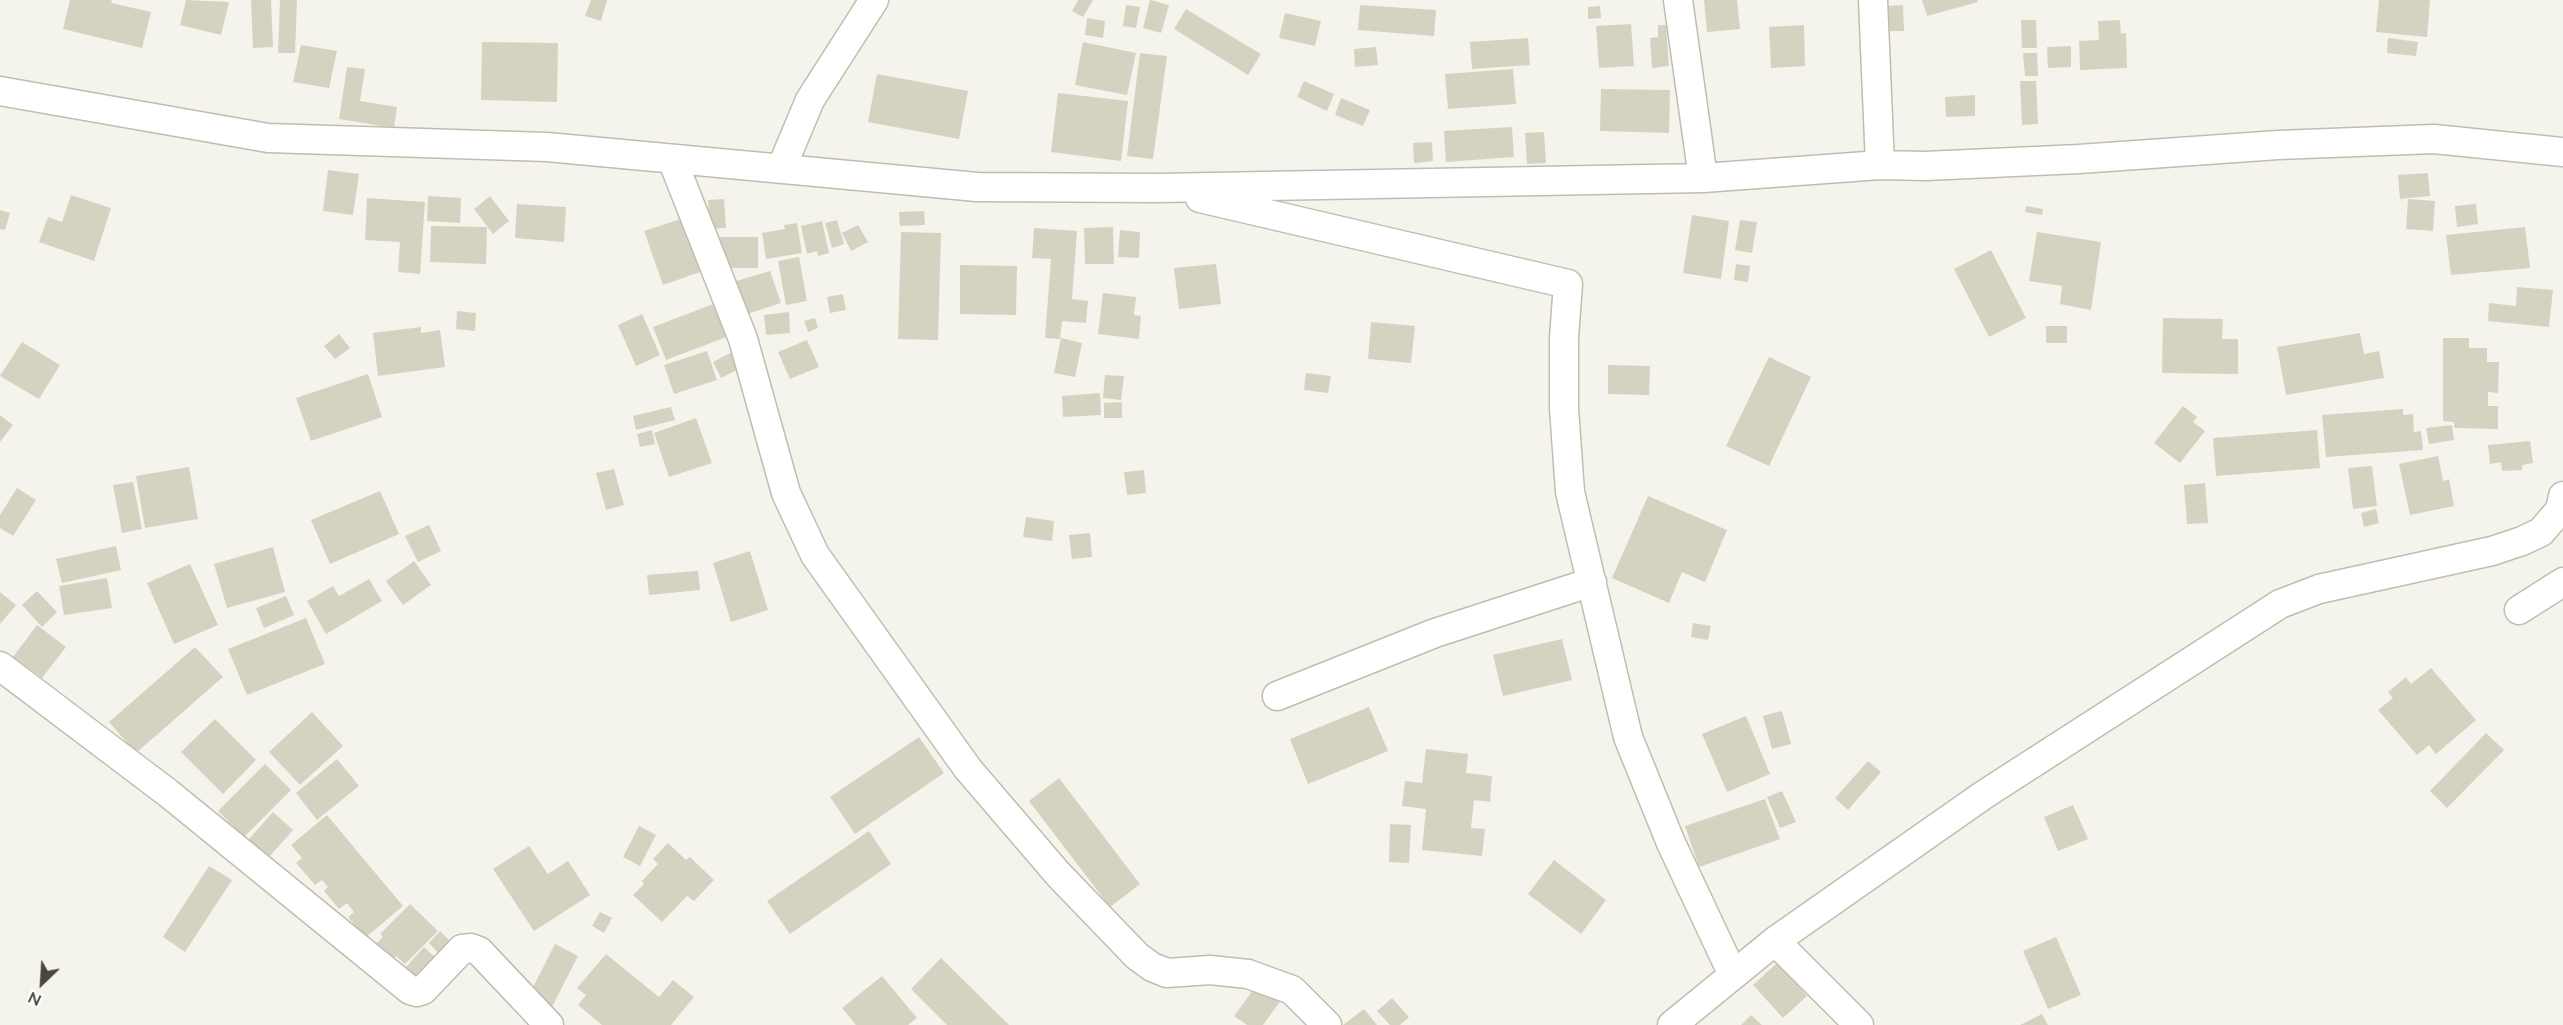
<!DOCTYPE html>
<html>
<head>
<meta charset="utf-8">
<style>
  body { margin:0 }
  #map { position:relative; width:2563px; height:1025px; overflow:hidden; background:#f5f4ec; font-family:Lato,sans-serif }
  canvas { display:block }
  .north { position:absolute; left:12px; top:953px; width:60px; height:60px; -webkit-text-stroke:4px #fff; paint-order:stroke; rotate:205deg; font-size:16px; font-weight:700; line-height:24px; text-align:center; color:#49463a }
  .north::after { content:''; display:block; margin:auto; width:21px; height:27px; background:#49463a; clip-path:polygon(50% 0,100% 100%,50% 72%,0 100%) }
</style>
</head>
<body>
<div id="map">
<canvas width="2563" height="1025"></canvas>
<div class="north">N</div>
</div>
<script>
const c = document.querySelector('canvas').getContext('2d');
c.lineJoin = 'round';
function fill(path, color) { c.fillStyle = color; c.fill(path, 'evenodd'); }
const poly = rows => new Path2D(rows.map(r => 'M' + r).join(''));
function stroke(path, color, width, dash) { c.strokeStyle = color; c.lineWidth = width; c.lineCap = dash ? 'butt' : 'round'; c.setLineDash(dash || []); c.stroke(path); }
fill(poly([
  [70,0,112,0,111,3,151,12,142,48,63,29],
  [186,0,229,2,221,35,180,25],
  [251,0,271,0,273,47,253,48],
  [280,0,297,0,295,53,278,53],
  [591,0,607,0,601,21,585,16],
  [1078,0,1093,0,1083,17,1072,11],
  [1150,0,1169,5,1161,33,1143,28],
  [1704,0,1737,0,1740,29,1707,32],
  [1922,0,1977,0,1978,2,1927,16],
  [2379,0,2430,0,2427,37,2376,32],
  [1126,5,1140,7,1136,28,1123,26],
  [1360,5,1436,10,1434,36,1358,30],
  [1903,5,1904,31,1885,31,1884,6],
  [1600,6,1601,18,1588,19,1588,7],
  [1186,9,1261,54,1248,75,1174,29],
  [1285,13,1321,21,1315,46,1279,38],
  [1087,18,1105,21,1103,38,1085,35],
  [2021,20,2036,20,2037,48,2022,48],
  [2120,20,2121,34,2126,33,2127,68,2080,70,2079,41,2099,40,2098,21],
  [1631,24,1634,66,1599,68,1596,26],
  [1658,25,1666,25,1669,66,1652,68,1650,38,1658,37],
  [1804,25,1805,66,1771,68,1769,27],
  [1528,38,1530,65,1472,69,1470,42],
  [2388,38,2418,42,2416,56,2387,53],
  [482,42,558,43,557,102,481,100],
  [1083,42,1136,53,1127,95,1075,85],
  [301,45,337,51,329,88,293,82],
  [2071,46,2071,67,2048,68,2047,47],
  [1376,47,1378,65,1355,67,1354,49],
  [1140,53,1167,56,1153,159,1127,156],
  [2023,53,2037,53,2038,76,2025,76],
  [347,67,365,69,360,101,397,107,394,128,339,119],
  [1513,69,1516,104,1448,109,1445,74],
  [877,74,968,91,959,139,868,122],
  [1304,81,1334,94,1327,111,1297,97],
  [2020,81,2036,81,2038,124,2022,125],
  [1601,89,1670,90,1669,133,1600,131],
  [1058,93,1128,101,1121,161,1051,152],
  [1975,95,1975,116,1946,117,1945,97],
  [1341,98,1370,110,1363,126,1335,115],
  [1512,127,1514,157,1446,162,1444,131],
  [1544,132,1546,163,1527,164,1525,133],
  [1432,142,1433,161,1414,163,1413,143],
  [328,170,359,174,353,215,323,211],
  [2428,173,2430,196,2400,199,2398,175],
  [71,195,111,208,94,261,39,242,48,217,62,222],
  [428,196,461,198,460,223,427,221],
  [490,196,509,221,493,234,474,209],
  [367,198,425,202,420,274,398,272,400,242,365,240],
  [724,199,726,228,710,229,708,200],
  [2408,199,2435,201,2433,231,2406,229],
  [517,204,566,207,564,242,515,238],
  [2476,204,2478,224,2457,227,2455,206],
  [2026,206,2043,209,2042,215,2025,212],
  [0,210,10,213,5,230,0,229],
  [924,211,925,225,900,226,899,212],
  [1692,215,1729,221,1721,279,1683,273],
  [680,219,700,272,663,285,644,231],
  [837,220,844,244,832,248,825,223],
  [1740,220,1757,222,1752,253,1735,250],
  [822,221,829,253,818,256,817,251,807,254,801,226],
  [797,223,802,253,766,259,762,233,785,229,784,225],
  [858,225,868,242,851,251,842,233],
  [431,226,487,227,486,264,430,262],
  [1113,227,1114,264,1085,264,1084,228],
  [2525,227,2530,268,2451,275,2446,235],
  [1034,228,1077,231,1072,299,1088,301,1086,323,1062,321,1060,339,1045,338,1051,259,1032,258],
  [1120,230,1140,232,1139,258,1118,257],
  [901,232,941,233,938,340,898,339],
  [2037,232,2101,242,2091,310,2060,304,2062,286,2029,281],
  [720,237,758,237,758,268,720,268],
  [1991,250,2026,318,1989,337,1954,269],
  [799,257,807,301,786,305,778,261],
  [1216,264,1221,304,1179,309,1174,268],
  [1736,264,1750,266,1748,282,1734,280],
  [960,265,1017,266,1016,315,960,314],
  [770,271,781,303,744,315,733,282],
  [2517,287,2553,290,2549,327,2488,321,2489,303,2516,306],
  [1103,293,1136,297,1134,315,1141,316,1139,339,1098,334],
  [843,294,846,310,830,313,827,297],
  [716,303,729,336,666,360,653,327],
  [457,311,476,313,475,331,456,329],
  [789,312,790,333,766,335,764,315],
  [642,314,660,355,636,366,618,325],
  [815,318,818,328,808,332,804,321],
  [2163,318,2223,319,2222,339,2238,339,2238,374,2162,373],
  [1371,322,1415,326,1411,363,1368,359],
  [2046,326,2067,326,2067,343,2046,343],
  [421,327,421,333,440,330,445,367,378,376,373,333],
  [2360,333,2364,354,2379,351,2384,378,2286,395,2277,347],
  [339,334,350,348,335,359,324,346],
  [1061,338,1082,343,1075,377,1054,373],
  [2443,338,2469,338,2469,348,2487,348,2487,362,2499,362,2498,393,2488,392,2488,406,2498,406,2498,429,2454,428,2454,422,2443,421],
  [807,340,819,367,790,379,778,352],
  [22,342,60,365,39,399,0,376],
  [707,351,717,380,674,394,664,365],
  [734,351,743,367,721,378,713,362],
  [1769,357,1811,377,1769,466,1726,446],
  [1608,365,1650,366,1649,395,1608,394],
  [1306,373,1331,376,1328,393,1304,390],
  [368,374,382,417,311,441,296,398],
  [1105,375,1124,376,1121,400,1103,398],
  [1100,393,1101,415,1063,417,1062,396],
  [1122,402,1122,418,1104,418,1104,403],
  [2183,406,2197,417,2193,422,2205,431,2180,463,2154,443],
  [671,407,675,420,636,430,633,416],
  [2403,409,2403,415,2413,414,2414,432,2421,431,2423,450,2326,457,2322,415],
  [0,415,13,425,0,442],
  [696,418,712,463,669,477,654,433],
  [2452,425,2454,440,2429,444,2426,428],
  [652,430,655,444,640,447,637,434],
  [2317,430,2320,468,2216,476,2213,438],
  [2530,441,2533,463,2522,465,2522,470,2502,471,2501,462,2490,464,2488,445],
  [2438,456,2443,481,2449,479,2454,506,2410,515,2399,464],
  [2372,466,2377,506,2353,509,2348,468],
  [189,467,198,519,145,528,136,476],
  [614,469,624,505,606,510,596,473],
  [1144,470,1146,493,1127,495,1124,472],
  [133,482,142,529,122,533,113,485],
  [2205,483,2208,523,2187,524,2184,485],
  [17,488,36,500,13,536,0,528,0,515],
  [380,491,399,534,330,564,311,520],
  [1648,496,1727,530,1705,582,1682,572,1669,603,1612,578],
  [2376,509,2379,523,2364,527,2361,513],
  [1026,517,1054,521,1052,541,1023,537],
  [429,525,441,551,418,562,405,536],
  [1090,533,1092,557,1072,559,1069,535],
  [116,546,121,570,62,583,56,559],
  [273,547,285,592,227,608,214,564],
  [750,551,768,610,731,622,713,563],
  [414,561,431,585,403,605,386,581],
  [190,564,218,625,174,644,147,583],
  [698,571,700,590,649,595,647,575],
  [107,578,112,608,64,615,59,586],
  [369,579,382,601,326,634,307,601,333,586,339,596],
  [37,591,57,612,42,627,22,605],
  [0,592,16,605,0,624],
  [286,596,294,615,264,628,256,608],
  [306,618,325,664,247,695,228,649],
  [1693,623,1711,626,1708,640,1691,637],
  [37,625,66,647,42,678,13,657],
  [1562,639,1572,680,1503,696,1493,655],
  [195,647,223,677,136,753,109,722],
  [2431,668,2476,720,2436,754,2429,745,2417,755,2378,710,2393,698,2388,692,2406,677,2411,684],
  [1369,707,1388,751,1308,784,1290,739],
  [1782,711,1791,744,1772,749,1763,716],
  [312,712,343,746,300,785,269,752],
  [1746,716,1770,774,1727,792,1702,734],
  [215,719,256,760,223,794,181,752],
  [2486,733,2504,750,2447,808,2430,791],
  [919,737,944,773,855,834,830,797],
  [1426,749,1468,754,1466,773,1492,776,1490,802,1474,800,1471,828,1485,829,1482,856,1422,850,1426,809,1402,806,1405,781,1422,783],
  [337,759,359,786,317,820,296,793],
  [1868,761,1881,772,1848,810,1835,798],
  [265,764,291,790,244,837,218,811],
  [1059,778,1140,884,1110,907,1029,801],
  [1782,791,1796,822,1780,828,1767,797],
  [1765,799,1780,839,1699,867,1685,826],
  [2073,805,2088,839,2058,851,2044,817],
  [273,812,293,830,262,865,242,847],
  [327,815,403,906,365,938,348,917,354,912,347,903,339,909,324,891,328,887,322,880,315,885,296,863,302,858,291,845],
  [1390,824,1411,825,1409,863,1389,862],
  [639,826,656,835,640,866,623,857],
  [869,831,891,864,790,934,767,901],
  [668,843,686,860,690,857,714,880,694,901,687,896,662,922,633,895,644,884,642,881,658,864,653,859],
  [529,846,548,874,568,861,590,895,534,931,493,869],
  [1554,860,1606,900,1581,934,1528,894],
  [209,866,232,880,185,952,163,937],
  [410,904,438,931,405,964,396,956,393,960,376,944,383,937,380,934],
  [600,912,612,918,604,933,592,926],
  [440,931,453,944,440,955,429,943],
  [2056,937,2081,995,2048,1009,2023,951],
  [555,944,578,956,552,1007,529,995],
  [424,947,437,959,412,987,399,975],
  [606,954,659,997,673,980,694,997,671,1025,602,1025,578,1005,586,995,577,988],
  [941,958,1009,1025,947,1025,911,989],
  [1777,963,1807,996,1783,1018,1753,985],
  [882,976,917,1018,908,1025,856,1025,842,1008],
  [1259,982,1282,999,1263,1025,1247,1025,1234,1016],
  [1392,998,1409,1017,1400,1025,1390,1025,1377,1011],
  [1364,1009,1377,1025,1343,1025],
  [2042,1014,2048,1025,2020,1025],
  [1751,1015,1762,1025,1741,1025]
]), '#d6d2c2');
const minor = poly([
  [1678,0,1703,178],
  [1873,0,1880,165],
  [0,91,268,138,547,147,977,187,1157,188,1703,178,1880,165,1925,166,2079,159,2278,145,2434,139,2563,152],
  [672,159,743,339,786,493,815,555,968,769,1058,874,1137,956,1152,967,1167,973,1210,970,1248,974,1292,990,1327,1025],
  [781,169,810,100,874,0],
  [1200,198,1568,284,1564,338,1564,408,1570,492,1628,737,1671,843,1733,975],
  [2519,610,2563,582],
  [0,666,168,793,410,990,417,992,423,990,462,949,471,948,479,951,549,1025],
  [1277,696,1435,633,1592,582],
  [1775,941,1859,1025],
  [1672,1025,1775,941,1985,794,2280,604,2319,589,2492,551,2522,541,2541,532,2560,510,2563,496]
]);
stroke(minor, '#c0bdaf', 31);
stroke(minor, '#fff', 28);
</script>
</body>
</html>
